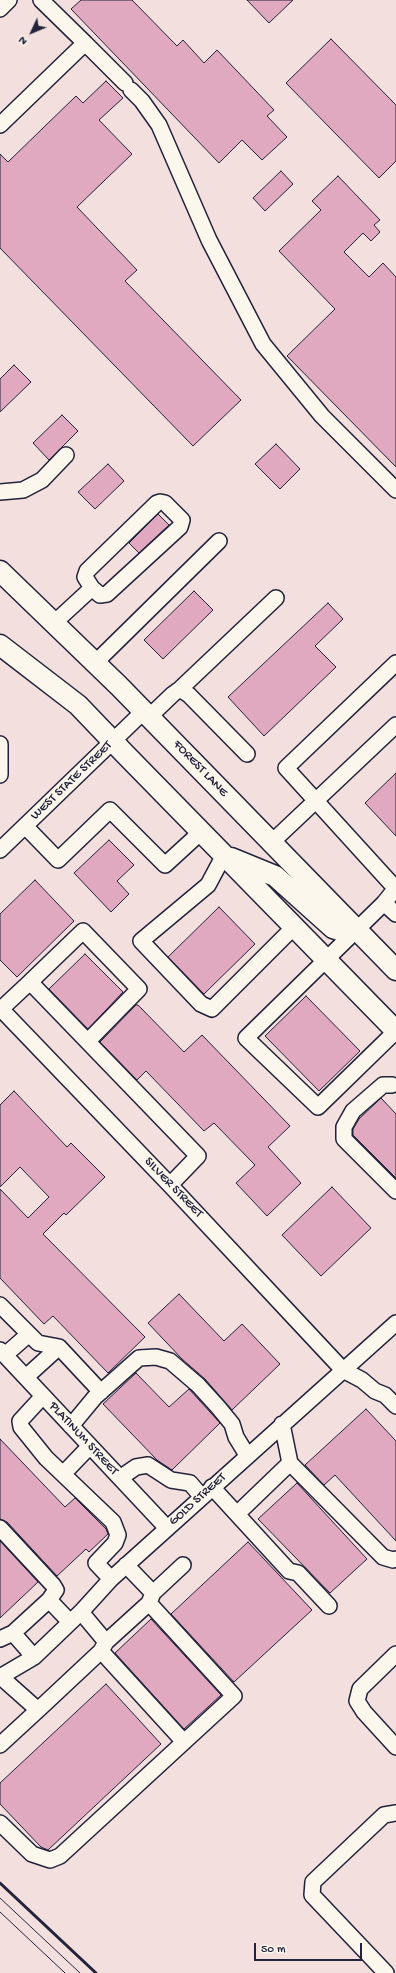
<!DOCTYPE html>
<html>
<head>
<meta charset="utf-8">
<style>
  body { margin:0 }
  #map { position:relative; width:396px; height:1973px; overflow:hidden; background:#f3e0de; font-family:"Gochi Hand",sans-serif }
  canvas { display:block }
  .north { position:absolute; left:12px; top:12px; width:40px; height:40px; -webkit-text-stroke:3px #fbf7ec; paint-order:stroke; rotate:226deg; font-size:11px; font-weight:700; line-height:16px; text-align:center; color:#22223b }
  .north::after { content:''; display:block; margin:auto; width:14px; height:18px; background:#22223b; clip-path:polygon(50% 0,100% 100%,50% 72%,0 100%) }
  .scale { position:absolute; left:254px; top:1943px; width:108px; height:18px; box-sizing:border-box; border:2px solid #22223b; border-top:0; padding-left:5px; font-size:12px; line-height:14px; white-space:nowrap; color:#22223b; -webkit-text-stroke:3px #fbf7ec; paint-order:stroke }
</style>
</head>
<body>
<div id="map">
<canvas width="396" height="1973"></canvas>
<div class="north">N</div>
<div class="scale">50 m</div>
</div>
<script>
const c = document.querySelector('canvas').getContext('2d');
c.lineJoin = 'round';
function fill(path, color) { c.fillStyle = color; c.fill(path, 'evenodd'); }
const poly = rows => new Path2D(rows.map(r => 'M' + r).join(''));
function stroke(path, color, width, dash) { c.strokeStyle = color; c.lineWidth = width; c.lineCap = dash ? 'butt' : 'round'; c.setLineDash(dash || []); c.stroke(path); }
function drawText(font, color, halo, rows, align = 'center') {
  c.font = font + ' "Gochi Hand",sans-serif'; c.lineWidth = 3.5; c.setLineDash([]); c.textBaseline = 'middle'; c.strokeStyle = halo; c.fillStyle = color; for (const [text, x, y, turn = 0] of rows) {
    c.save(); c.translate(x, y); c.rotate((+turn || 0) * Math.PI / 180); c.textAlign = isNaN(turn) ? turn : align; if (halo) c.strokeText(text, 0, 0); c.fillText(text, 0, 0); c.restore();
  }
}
const building = poly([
  [81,0,132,0,177,46,183,40,204,63,217,50,274,110,267,116,287,137,262,160,242,140,219,163,71,9,81,0],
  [247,0,293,0,269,23,247,0],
  [331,39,396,105,396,161,379,178,286,83,331,39],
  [106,81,123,98,99,120,132,154,77,207,137,270,125,281,241,400,193,446,0,248,0,154,8,162,76,96,83,103,106,81],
  [281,171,293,184,265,211,253,198,281,171],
  [338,176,380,220,374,225,380,232,371,241,363,233,344,252,369,277,383,263,396,277,396,467,287,356,335,309,279,251,321,210,312,201,338,176],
  [14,365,31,382,0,412,0,379,14,365],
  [62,415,78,431,49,460,33,443,62,415],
  [276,444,300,469,280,489,255,464,276,444],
  [108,464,124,481,95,509,78,492,108,464],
  [158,514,169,525,139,553,129,543,158,514],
  [194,591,213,610,163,659,144,640,194,591],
  [328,603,343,619,315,646,336,667,264,736,228,697,328,603],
  [396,773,396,836,365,803,396,773],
  [109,840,134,865,117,881,129,894,111,912,74,873,109,840],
  [35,880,74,921,17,977,0,960,0,914,35,880],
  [219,907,255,944,204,994,168,957,219,907],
  [85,954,123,992,88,1029,49,989,85,954],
  [306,996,360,1051,319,1091,265,1036,306,996],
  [136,1005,138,1005,184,1052,202,1035,290,1126,268,1147,301,1183,267,1216,236,1183,255,1165,214,1123,204,1131,146,1071,137,1080,100,1042,136,1005],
  [14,1091,67,1147,71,1143,105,1177,66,1215,64,1213,43,1234,145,1337,108,1373,53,1316,44,1324,0,1278,0,1189,28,1218,49,1197,20,1167,0,1187,0,1105,14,1091],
  [381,1098,396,1114,396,1178,353,1135,353,1129,359,1119,381,1098],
  [332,1187,371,1228,321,1276,282,1235,332,1187],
  [179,1294,224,1341,242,1324,280,1364,232,1410,205,1379,182,1359,148,1323,179,1294],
  [136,1373,169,1407,189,1389,220,1423,172,1470,157,1460,103,1404,136,1373],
  [366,1409,396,1441,396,1541,335,1475,324,1485,305,1465,366,1409],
  [0,1439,65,1507,75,1498,106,1529,108,1534,89,1552,86,1549,57,1576,7,1522,0,1519,0,1439],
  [297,1483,367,1559,330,1593,258,1519,297,1483],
  [0,1541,38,1582,0,1618,0,1541],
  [248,1542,312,1610,234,1682,171,1614,248,1542],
  [151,1619,221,1695,184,1729,115,1653,151,1619],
  [106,1684,161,1744,48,1850,41,1847,0,1804,0,1783,106,1684]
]);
fill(building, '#e0a9bf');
stroke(building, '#22223b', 1);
const minor = poly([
  [0,9,9,0],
  [85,43,125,83],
  [131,90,142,101,159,125,209,240,263,344,322,416,396,490],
  [0,125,85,43,41,0],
  [0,492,23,490,42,480,66,455],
  [54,623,92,588,100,595,107,594,180,527,182,520,165,503,160,502,157,503,87,571,85,577,92,588],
  [95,663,219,541],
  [180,689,276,598],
  [149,717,173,694,180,689,189,695,247,754],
  [0,744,0,775],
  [25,826,58,860,110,810,165,865,201,832],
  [272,842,396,725],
  [0,850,144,711],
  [224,855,208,885,141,941,201,1004,212,1009,294,927],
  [396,888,384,903,246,1038,318,1107,396,1031],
  [396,889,286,768,396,663],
  [384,903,396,914],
  [30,982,83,931,139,989,88,1041],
  [0,1008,170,1185,343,1370,362,1380,375,1391,385,1395,396,1406],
  [1,1009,30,982,198,1156,170,1185],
  [392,1085,383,1085,353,1111,344,1127,344,1139,396,1191],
  [0,1305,38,1343,59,1347],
  [0,1350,167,1528],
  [5,1355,29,1334],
  [26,1377,59,1347,101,1392],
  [43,1396,20,1421,21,1427,46,1458,113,1522,118,1535,115,1543,96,1563,111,1579],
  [282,1424,290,1463,383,1557,393,1560,396,1559],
  [71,1426,95,1397,139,1358,156,1357,170,1361,198,1385,218,1407,232,1424,236,1437,247,1455],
  [64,1473,90,1446],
  [120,1478,136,1467,148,1465,171,1480,190,1483,202,1497],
  [212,1487,289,1571,298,1573,329,1606],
  [237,1514,290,1463],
  [0,1528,53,1585,56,1590,49,1600],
  [153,1593,183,1565],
  [81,1612,106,1642],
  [0,1639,13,1633],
  [101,1651,106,1642,149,1603],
  [396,1654,360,1689,357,1701,364,1712,396,1747],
  [34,1657,13,1633,49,1600,70,1622],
  [0,1677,34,1657,81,1612,111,1579,396,1323],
  [38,1710,101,1651,184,1742],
  [0,1745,38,1710,1,1677],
  [0,1823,32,1854,50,1860,60,1856,234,1696,149,1603,153,1593,126,1565],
  [386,1973,312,1895,313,1882,384,1815,396,1813]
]);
const major = poly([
  [0,571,119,686,396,970],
  [0,645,78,705,124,753,396,1031],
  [231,858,275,876,333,928,345,932,357,930]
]);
stroke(minor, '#22223b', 18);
stroke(major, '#22223b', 23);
stroke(minor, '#fbf7ec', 15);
stroke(major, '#fbf7ec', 20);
stroke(poly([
  [0,1898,80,1973],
  [0,1912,65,1973]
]), '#22223b', 1);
stroke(poly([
  [0,1883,96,1973]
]), '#22223b', 3);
drawText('13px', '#22223b', '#fbf7ec', [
  ["FOREST LANE",200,769,46],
  ["WEST STATE STREET",72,781,-44],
  ["SILVER STREET",173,1188,46],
  ["PLATINUM STREET",83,1439,47],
  ["GOLD STREET",198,1500,-42]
]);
</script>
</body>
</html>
